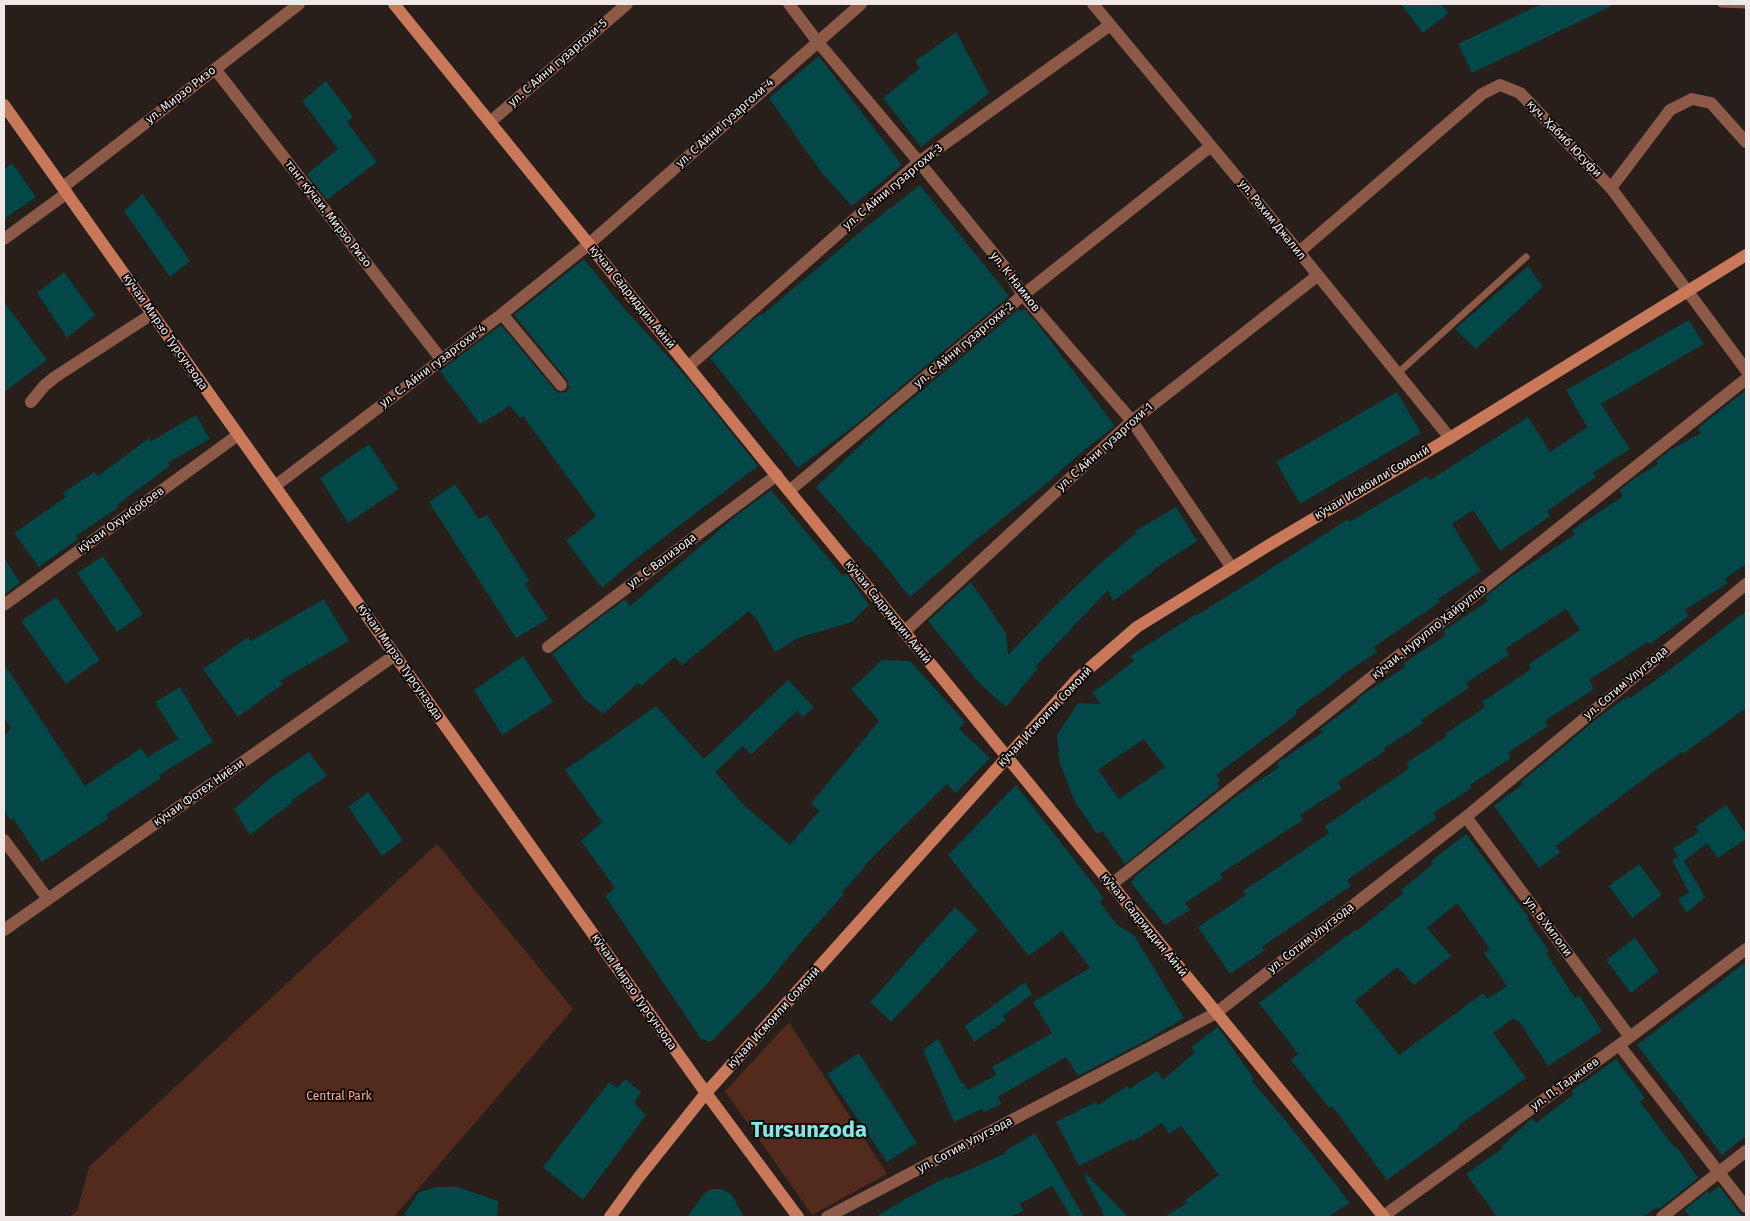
<!DOCTYPE html>
<html>
<head>
<meta charset="utf-8">
<style>
  body { margin:0 }
  #map { position:relative; width:1750px; height:1221px; overflow:hidden; background:#281f1b; font-family:"Fira Sans",sans-serif }
  canvas { display:block }
  .frame { position:absolute; inset:0; border:5px solid #efe8e6; pointer-events:none }
</style>
</head>
<body>
<div id="map">
<canvas width="1750" height="1221"></canvas>
<div class="frame"></div>
</div>
<script>
const c = document.querySelector('canvas').getContext('2d');
c.lineJoin = 'round';
function fill(path, color) { c.fillStyle = color; c.fill(path, 'evenodd'); }
const poly = rows => new Path2D(rows.map(r => 'M' + r).join(''));
function stroke(path, color, width, dash) { c.strokeStyle = color; c.lineWidth = width; c.lineCap = dash ? 'butt' : 'round'; c.setLineDash(dash || []); c.stroke(path); }
function drawText(font, color, halo, rows, align = 'center') {
  c.font = font + ' "Fira Sans",sans-serif'; c.lineWidth = 4; c.setLineDash([]); c.textBaseline = 'middle'; c.strokeStyle = halo; c.fillStyle = color; for (const [text, x, y, turn = 0] of rows) {
    c.save(); c.translate(x, y); c.rotate((+turn || 0) * Math.PI / 180); c.textAlign = isNaN(turn) ? turn : align; if (halo) c.strokeText(text, 0, 0); c.fillText(text, 0, 0); c.restore();
  }
}
fill(poly([
  [437,844,573,1009,394,1217,69,1217,77,1211,89,1167],
  [789,1022,887,1174,812,1215,725,1091]
]), '#522b1c');
fill(poly([
  [1401,4,1441,4,1449,13,1423,33],
  [1541,4,1616,4,1472,73,1458,44],
  [956,32,989,93,921,147,883,98,920,68,915,61],
  [819,56,902,165,852,206,821,172,769,98],
  [326,81,353,117,347,122,377,162,327,200,307,174,338,149,302,101],
  [12,163,36,197,4,219,4,169],
  [920,185,1009,296,858,423,798,468,710,358,755,318,761,314,762,315,866,227],
  [143,194,190,261,170,277,124,211],
  [584,259,616,299,689,380,758,466,637,558,602,588,566,541,596,516,523,416,520,418,510,406,480,424,440,371,501,325,555,390,559,393,566,392,569,387,567,380,514,315],
  [1528,266,1543,287,1476,349,1455,329],
  [64,272,95,315,67,338,37,293],
  [4,302,47,360,4,392],
  [1019,309,1021,312,1024,309,1037,323,1115,426,1077,456,1046,484,977,539,910,597,869,546,868,547,816,487,888,419],
  [1689,320,1704,344,1601,404,1630,449,1593,473,1596,477,1547,511,1550,516,1500,551,1473,510,1452,524,1481,571,1438,599,1440,602,1374,647,1377,652,1341,676,1342,677,1296,710,1296,715,1216,775,1220,780,1217,782,1220,787,1125,864,1102,831,1097,834,1075,802,1060,764,1057,735,1078,703,1101,704,1092,693,1134,661,1130,656,1196,614,1197,615,1248,583,1348,519,1349,522,1427,476,1430,480,1528,417,1550,452,1587,427,1566,390],
  [1144,739,1165,767,1119,799,1098,770],
  [1746,390,1746,564,1725,579,1728,583,1685,610,1689,616,1650,644,1648,642,1589,680,1594,689,1545,721,1548,726,1508,753,1511,758,1470,785,1472,788,1433,813,1437,818,1347,880,1351,886,1262,947,1264,951,1230,974,1198,927,1246,895,1243,891,1329,833,1325,826,1409,768,1406,763,1447,736,1445,734,1485,707,1482,702,1531,669,1529,664,1580,630,1566,609,1505,649,1509,655,1466,683,1469,688,1421,720,1423,723,1383,749,1385,751,1338,782,1342,788,1300,815,1303,820,1220,874,1223,878,1185,903,1190,910,1165,925,1130,882,1135,879,1134,877,1235,797,1279,767,1276,764,1280,761,1323,732,1320,729,1358,701,1357,699,1365,693,1405,667,1403,664,1446,635,1443,631,1488,601,1485,597,1509,578,1575,534,1572,530,1623,496,1619,490,1635,478,1658,464,1656,461,1670,450,1701,433,1698,428],
  [1397,392,1421,433,1300,504,1276,462],
  [196,415,210,439,168,463,170,466,117,505,119,507,76,536,78,539,39,567,14,533,66,497,63,493,94,472,98,476,149,438,151,441],
  [369,444,399,489,348,523,320,478],
  [455,484,479,519,487,515,529,580,525,585,548,619,516,638,429,502],
  [771,490,843,576,846,573,869,605,852,622,798,638,775,652,757,620,749,611,682,665,675,657,641,686,638,683,603,714,584,699,552,654,625,599,630,606,738,514],
  [1176,507,1197,541,1154,569,1155,570,1113,601,1108,590,1036,666,1038,668,1006,707,978,682,928,621,971,582,1006,633,1008,655,1055,606,1094,569,1136,533,1135,531],
  [103,556,143,614,117,632,77,573],
  [4,558,20,583,4,595],
  [56,597,100,660,66,684,21,621],
  [324,599,349,641,280,681,283,684,238,717,203,669,248,637,251,641],
  [1746,611,1746,708,1683,754,1682,752,1652,773,1556,846,1561,852,1539,868,1494,806,1523,784,1521,782,1599,717,1628,696,1630,698,1660,677],
  [523,656,553,702,502,735,474,690],
  [882,660,910,661,965,722,959,729,990,758,956,793,947,784,864,866,865,867,842,892,844,894,801,942,766,985,711,1042,701,1039,605,896,615,888,581,841,602,822,565,770,656,706,704,759,788,680,814,707,803,717,797,711,751,755,743,746,715,772,744,805,790,845,819,811,811,803,879,721,851,689],
  [4,664,85,786,141,748,147,757,178,739,155,702,180,687,213,742,159,775,161,778,106,815,108,819,42,862,13,818,10,820,4,809,4,735,11,729,4,718],
  [309,752,327,776,292,800,293,802,250,835,234,809,273,776],
  [1016,785,1104,898,1100,902,1117,925,1134,935,1184,1018,1147,1040,1078,1076,1066,1057,998,1097,1001,1104,984,1112,982,1109,954,1122,923,1050,938,1039,962,1084,964,1083,968,1090,996,1075,992,1067,1052,1033,1033,1002,1090,968,1062,931,1029,956,948,855],
  [368,792,403,840,382,856,348,807],
  [1726,805,1746,834,1746,839,1718,858,1707,843,1684,861,1705,897,1687,913,1678,899,1689,892,1672,860,1678,857,1673,848,1699,832,1695,827],
  [1466,834,1529,918,1527,919,1549,951,1546,953,1575,998,1579,995,1602,1031,1548,1066,1518,1020,1517,1021,1514,1018,1493,1033,1526,1078,1458,1126,1459,1128,1387,1180,1332,1106,1329,1108,1291,1060,1298,1054,1259,1003,1356,929,1357,931,1403,893,1401,890,1433,864,1431,861],
  [1457,903,1490,949,1484,953,1507,986,1487,999,1483,993,1399,1055,1355,1001,1397,967,1414,985,1451,956,1427,928],
  [1639,864,1662,895,1632,918,1609,886],
  [955,907,978,930,891,1022,870,1002],
  [1635,938,1659,971,1631,993,1606,960],
  [1746,962,1746,1136,1722,1155,1637,1045],
  [1025,982,1032,994,1003,1016,1006,1020,974,1042,965,1026],
  [1218,1027,1254,1079,1252,1081,1289,1125,1350,1203,1328,1217,1164,1217,1187,1203,1185,1200,1219,1175,1181,1126,1169,1134,1162,1123,1134,1141,1132,1139,1079,1166,1056,1122,1096,1102,1098,1105,1127,1086,1129,1089,1157,1071,1163,1080,1195,1052,1191,1047],
  [859,1053,917,1143,887,1162,827,1074],
  [1616,1059,1645,1098,1640,1102,1675,1148,1677,1147,1698,1178,1659,1209,1657,1207,1643,1217,1497,1217,1466,1174,1503,1148,1502,1146,1531,1119,1532,1118,1536,1123,1574,1094,1571,1091],
  [625,1079,641,1092,634,1103,646,1115,583,1200,543,1167,609,1082,617,1088],
  [1035,1133,1084,1217,1071,1217,1052,1186,1020,1204,1024,1211,1010,1217,876,1217,905,1199,947,1177,948,1179,1006,1153,1005,1151],
  [1086,1174,1128,1217,1105,1217,1084,1176],
  [1719,1186,1743,1217,1690,1217,1684,1210,1708,1191,1709,1194],
  [435,1187,458,1187,498,1201,497,1217,403,1217,418,1193],
  [711,1189,723,1189,732,1195,744,1217,687,1217,704,1194]
]), '#024849');
stroke(poly([
  [1721,4,1746,5],
  [1397,374,1526,257]
]), '#8c5a46', 7);
stroke(poly([
  [789,4,817,41,919,162,1007,270,1023,295,1132,421,1232,568],
  [1093,4,1299,252,1450,438],
  [215,69,441,359],
  [490,122,627,4],
  [63,187,299,4],
  [1611,188,1670,110,1692,99,1711,103,1746,142],
  [4,239,67,193],
  [1299,252,1482,94,1500,85,1520,93,1611,188,1746,370],
  [502,314,561,385],
  [689,366,919,162,1110,25],
  [31,402,44,386,55,377,152,314],
  [275,486,502,314,589,244,861,4],
  [789,491,1023,295,1211,146],
  [4,605,238,435],
  [904,632,1132,421,1317,276],
  [548,647,777,475],
  [1466,817,1630,1037],
  [4,840,48,899],
  [1112,884,1746,379],
  [4,930,395,655],
  [1619,1045,1746,1207],
  [827,1217,1216,1013,1466,817,1746,584],
  [1382,1217,1630,1037,1746,949],
  [1662,1217,1746,1151]
]), '#8c5a46', 12);
stroke(poly([
  [394,4,789,491,1384,1217],
  [4,105,706,1093,798,1217],
  [610,1217,639,1177,706,1093,1078,678,1137,627,1269,545,1450,438,1746,255]
]), '#c97959', 12);
drawText('12px', '#efe8e6', '#0e0a08', [
  ["ул. С Айни гузаргохи-5",558,63,-41],
  ["ул. Мирзо Ризо",181,95,-38],
  ["ул. С Айни гузаргохи-4",725,123,-42],
  ["куч. Ҳабиб Юсуфи",1564,139,46],
  ["ул. С Айни гузаргохи-3",893,187,-40],
  ["танг кӯчаи. Мирзо Ризо",328,214,52],
  ["ул. Рахим Джалил",1272,220,51],
  ["ул. К Наимов",1015,282,52],
  ["кӯчаи Садриддин Айнӣ",632,297,51],
  ["кӯчаи Мирзо Турсунзода",165,332,55],
  ["ул. С Айни гузаргохи-2",964,345,-40],
  ["ул. С. Айни гузаргохи-4",433,366,-37],
  ["ул. С Айни гузаргохи-1",1105,447,-42],
  ["кӯчаи Исмоили Сомонӣ",1372,483,-31],
  ["кӯчаи Охунбобоев",121,520,-36],
  ["ул. С Вализода",662,561,-37],
  ["кӯчаи Садриддин Айнӣ",888,612,51],
  ["кӯчаи. Нурулло Хайрулло",1429,632,-39],
  ["кӯчаи Мирзо Турсунзода",400,662,55],
  ["ул. Сотим Улугзода",1626,683,-40],
  ["кӯчаи Исмоили Сомонӣ",1045,717,-47],
  ["кӯчаи Фотех Ниёзи",199,793,-35],
  ["кӯчаи Садриддин Айнӣ",1144,925,51],
  ["ул. Б Хилоли",1548,927,53],
  ["ул. Сотим Улугзода",1311,938,-38],
  ["кӯчаи Мирзо Турсунзода",634,992,55],
  ["кӯчаи Исмоили Сомонӣ",774,1018,-48],
  ["ул. П. Таджиев",1565,1084,-36],
  ["ул. Сотим Улугзода",965,1145,-28]
]);
drawText('12px', '#faa989', '#0e0a08', [
  ["Central Park",339,1097]
]);
drawText('bold 22px', '#7eeaea', '#0e0a08', [
  ["Tursunzoda",809,1131]
]);
</script>
</body>
</html>
